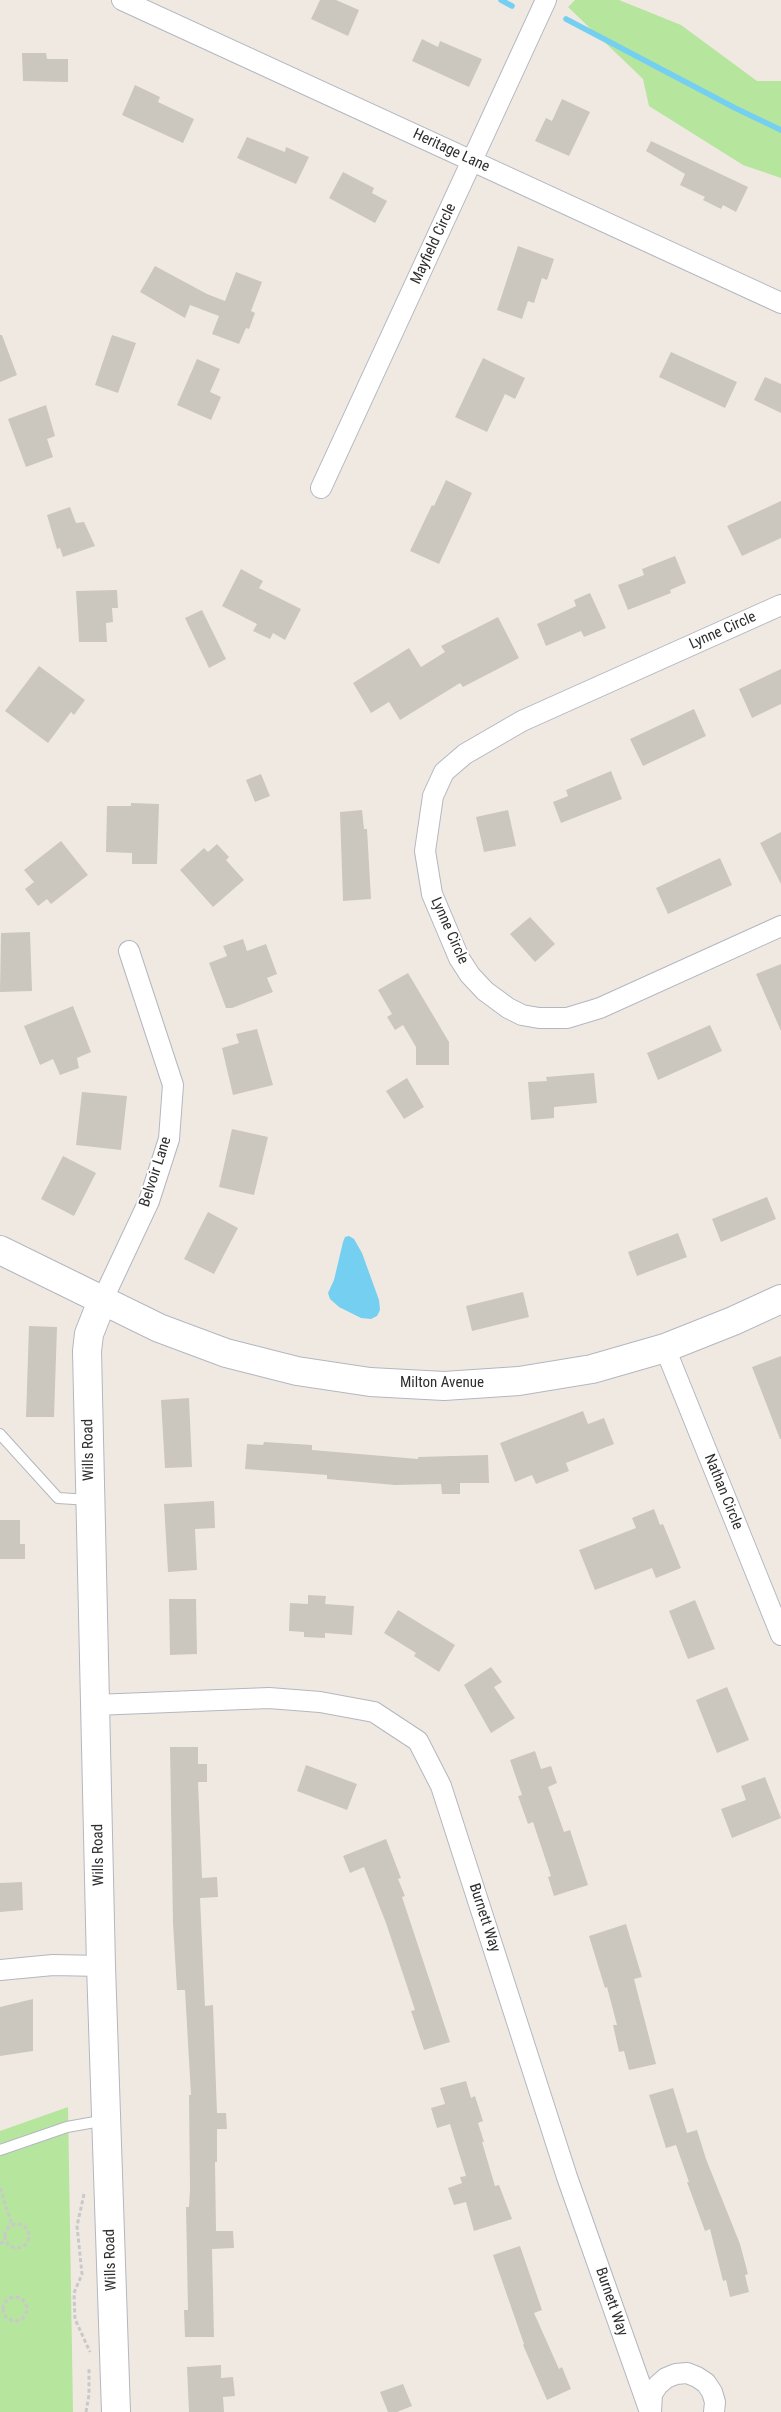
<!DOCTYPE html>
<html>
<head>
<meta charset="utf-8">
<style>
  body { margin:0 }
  canvas { display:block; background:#efe9e1 }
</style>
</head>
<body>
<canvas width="781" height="2412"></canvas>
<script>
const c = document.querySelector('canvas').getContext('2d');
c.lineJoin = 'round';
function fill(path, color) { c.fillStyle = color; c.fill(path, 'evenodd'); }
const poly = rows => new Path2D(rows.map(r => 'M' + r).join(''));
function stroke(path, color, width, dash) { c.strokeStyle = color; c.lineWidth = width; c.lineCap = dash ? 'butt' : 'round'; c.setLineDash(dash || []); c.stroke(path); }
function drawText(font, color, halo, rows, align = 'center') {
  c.font = font + ' "Roboto Condensed",sans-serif'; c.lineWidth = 4; c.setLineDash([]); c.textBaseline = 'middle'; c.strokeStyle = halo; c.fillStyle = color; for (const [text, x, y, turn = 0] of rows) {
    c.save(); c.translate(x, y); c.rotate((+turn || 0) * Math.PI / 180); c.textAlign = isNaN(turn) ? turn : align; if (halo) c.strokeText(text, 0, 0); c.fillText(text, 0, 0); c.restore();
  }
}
fill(poly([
  [575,0,619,0,681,25,757,81,781,81,781,178,743,165,649,106,643,79,568,7],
  [68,2107,73,2412,0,2412,0,2131]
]), '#b6e59e');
fill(poly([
  [349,1236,354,1239,362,1253,379,1300,380,1310,377,1316,371,1319,361,1318,339,1307,330,1299,328,1293,334,1280,343,1242,345,1237]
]), '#75cff0');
stroke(poly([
  [501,0,512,6],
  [566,19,735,108,781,130]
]), '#75cff0', 5.5);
fill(poly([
  [320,0,336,0,359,10,348,36,311,19],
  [422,39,438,47,440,41,482,59,469,87,412,61],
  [22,53,46,53,47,59,68,59,68,82,23,81],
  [135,85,160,97,158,102,194,119,183,143,122,115],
  [562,99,590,112,569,156,535,141,546,118,552,121],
  [247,137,285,152,286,147,309,157,296,184,237,158],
  [651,141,748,187,736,212,723,205,721,209,703,200,705,197,680,185,685,174,646,151],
  [343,172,374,188,372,193,387,201,375,223,329,198],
  [518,246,554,259,547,280,542,278,534,303,528,301,522,319,497,310],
  [155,266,207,294,225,301,236,272,262,282,251,311,255,313,249,329,246,328,239,344,212,334,219,316,190,305,185,318,140,292],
  [0,335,2,335,17,375,0,382],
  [112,335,136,343,118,393,95,385],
  [671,352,737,382,725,408,659,377],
  [483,358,525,378,515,399,505,394,487,432,455,417],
  [197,359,220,369,210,392,221,397,211,420,177,405],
  [765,377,781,384,781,413,754,400],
  [46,405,55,436,47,439,53,457,26,467,8,419],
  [446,480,472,493,439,564,410,551,432,505,434,506],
  [781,501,781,538,742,556,727,526],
  [70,507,76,523,84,522,95,546,63,557,60,548,57,549,47,515],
  [675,556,686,583,670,590,671,593,628,610,618,585,644,575,642,569],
  [241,569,263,581,259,588,301,609,285,640,273,633,270,639,253,631,257,624,222,606],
  [117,590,118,608,112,608,113,622,106,623,107,642,79,642,76,591],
  [590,593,606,628,584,637,581,631,546,646,537,624,576,606,574,600],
  [202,610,226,659,209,668,185,618],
  [498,617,519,658,463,687,460,683,400,720,389,702,371,713,353,683,409,648,421,667,445,652,441,646],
  [39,666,85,700,74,715,71,712,48,743,5,711],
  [781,669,781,704,752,718,739,689],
  [694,709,706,736,643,766,630,739],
  [611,771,622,799,561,823,553,802,568,796,566,790],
  [261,774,270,796,255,802,246,780],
  [131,803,159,804,157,864,132,864,132,853,106,852,107,806,131,806],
  [362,810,364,829,367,829,371,899,343,901,340,812],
  [508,810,516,846,484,852,476,817],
  [781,832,781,884,760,843],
  [61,841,88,875,51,904,47,899,38,906,25,889,34,882,24,870],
  [217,844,229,857,226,860,244,880,213,907,180,870,204,848,208,852],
  [720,858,732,885,668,914,656,888],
  [530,917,555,944,535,962,510,934],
  [30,932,32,991,0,992,1,933],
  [243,939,247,951,266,944,277,974,267,978,273,992,232,1008,226,1008,209,963,227,956,223,946],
  [781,964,781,1031,756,974],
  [408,973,449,1042,449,1065,416,1065,416,1047,403,1025,395,1030,387,1017,392,1014,378,990],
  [73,1006,91,1052,77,1058,79,1068,60,1075,53,1059,40,1065,24,1026],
  [710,1025,722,1051,658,1080,647,1053],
  [257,1029,273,1085,233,1095,222,1048,239,1043,236,1034],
  [594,1073,597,1103,554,1107,554,1118,531,1120,528,1082,547,1081,546,1077],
  [407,1078,424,1107,404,1119,386,1091],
  [82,1092,127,1096,121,1150,76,1145],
  [232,1129,268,1137,254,1195,219,1187],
  [63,1156,96,1173,74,1216,41,1199],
  [767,1197,776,1219,721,1242,712,1219],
  [208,1212,238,1228,214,1274,184,1259],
  [678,1233,687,1257,637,1276,628,1252],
  [523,1292,529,1317,472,1331,466,1306],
  [29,1326,57,1327,54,1417,26,1417],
  [781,1356,781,1439,780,1439,752,1367],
  [189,1398,192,1467,165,1468,161,1400],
  [583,1411,588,1424,604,1418,614,1444,566,1463,569,1471,536,1484,532,1475,515,1482,500,1443],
  [264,1442,312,1445,312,1450,418,1459,418,1457,488,1455,489,1483,460,1483,460,1494,442,1494,441,1484,395,1485,327,1479,327,1475,245,1469,247,1444,263,1445],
  [214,1501,215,1528,195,1529,197,1570,168,1572,164,1504],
  [654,1509,660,1525,663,1524,681,1568,656,1578,652,1568,595,1590,579,1550,636,1528,632,1518],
  [0,1520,20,1520,20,1544,25,1544,25,1559,0,1559],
  [308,1595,326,1596,325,1604,354,1606,352,1635,325,1633,325,1638,304,1637,304,1632,289,1631,290,1603,308,1604],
  [169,1599,196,1599,197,1654,170,1655],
  [695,1600,715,1649,688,1659,669,1611],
  [398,1610,455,1645,439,1672,414,1656,416,1653,384,1633],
  [491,1667,502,1682,494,1687,515,1718,491,1733,464,1685],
  [727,1687,749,1740,717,1753,696,1700],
  [170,1747,198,1747,198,1764,207,1764,207,1782,198,1782,202,1878,217,1877,218,1897,200,1898,205,2006,213,2005,217,2113,226,2113,227,2129,217,2129,217,2162,215,2162,216,2231,233,2231,234,2248,212,2249,214,2337,185,2337,184,2310,188,2310,186,2207,189,2207,190,2189,189,2095,191,2095,185,1990,177,1990,173,1923],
  [535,1751,541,1769,551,1766,557,1783,548,1787,564,1832,570,1830,588,1885,554,1896,548,1877,551,1876,533,1822,528,1824,518,1796,522,1795,510,1760],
  [306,1765,357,1784,347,1810,297,1791],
  [765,1777,781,1818,732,1838,721,1809,746,1800,741,1786],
  [386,1839,401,1878,398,1879,405,1896,402,1897,450,2042,424,2050,411,2011,415,2010,386,1923,364,1867,350,1873,343,1856],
  [22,1882,23,1910,0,1912,0,1883],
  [626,1924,642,1977,634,1979,656,2064,629,2070,624,2051,619,2052,613,2025,617,2025,607,1987,605,1988,589,1936],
  [33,1999,33,2051,0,2056,0,2007],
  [466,2081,471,2098,475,2096,483,2121,478,2123,484,2142,482,2142,495,2186,499,2185,512,2219,474,2231,466,2202,454,2205,448,2188,462,2183,460,2177,466,2176,450,2124,437,2128,431,2108,445,2104,440,2088],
  [673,2088,687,2133,697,2130,706,2159,740,2244,748,2274,745,2275,749,2292,730,2297,726,2280,723,2281,710,2229,705,2231,687,2182,689,2182,676,2145,666,2148,649,2095],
  [520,2246,542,2310,534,2313,559,2369,562,2367,571,2389,547,2400,523,2345,524,2344,493,2255],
  [221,2365,221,2378,233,2377,235,2396,223,2397,224,2412,189,2412,187,2367],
  [403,2384,412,2406,397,2412,388,2412,380,2392]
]), '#cbc7bf');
const lane = poly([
  [0,1434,58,1498,90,1500],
  [0,2150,67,2127,106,2120]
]);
const street = poly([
  [122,0,781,303],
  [321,488,546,0],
  [781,605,522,721,465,754,444,772,433,796,425,851,432,894,459,958,470,975,485,991,508,1008,522,1015,539,1018,567,1018,600,1008,781,926],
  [102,1301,149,1201,169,1139,173,1085,129,951],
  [665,1348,781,1635],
  [95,1705,269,1698,320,1702,374,1712,418,1741,441,1786,567,2177,650,2412],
  [0,1970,53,1965,101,1966],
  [651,2412,652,2394,658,2385,666,2378,676,2374,687,2373,697,2377,706,2383,712,2392,715,2402,714,2412]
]);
const secondary = poly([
  [0,1250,159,1328,226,1353,297,1371,370,1382,444,1386,519,1381,592,1369,665,1348,733,1321,781,1299],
  [102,1301,89,1334,87,1351,101,1966,116,2412]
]);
stroke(lane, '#b4b7c1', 12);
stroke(street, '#b4b7c1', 22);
stroke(secondary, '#b4b7c1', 30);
stroke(poly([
  [0,2188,12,2225],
  [84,2194,77,2226,82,2274,74,2293,75,2319,90,2352],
  '5 2236a12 12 0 1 1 24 0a12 12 0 1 1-24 0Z',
  [0,2243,6,2242],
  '3 2309a12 12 0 1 1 24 0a12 12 0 1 1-24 0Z',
  [86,2412,89,2395,89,2368]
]), '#c9c9c9', 3, [4, 2.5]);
stroke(lane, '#fff', 10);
stroke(street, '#fff', 20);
stroke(secondary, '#fff', 28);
drawText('15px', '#2e2e2e', '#fff', [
  ["Heritage Lane",451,151,25],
  ["Mayfield Circle",434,244,-65],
  ["Lynne Circle",723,631,-24],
  ["Lynne Circle",449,931,66],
  ["Belvoir Lane",156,1172,-72],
  ["Milton Avenue",442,1383],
  ["Wills Road",89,1450,-91],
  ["Nathan Circle",723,1492,68],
  ["Wills Road",99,1855,-91],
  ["Burnett Way",484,1918,72],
  ["Wills Road",111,2260,-92],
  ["Burnett Way",611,2302,71]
]);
</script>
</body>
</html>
